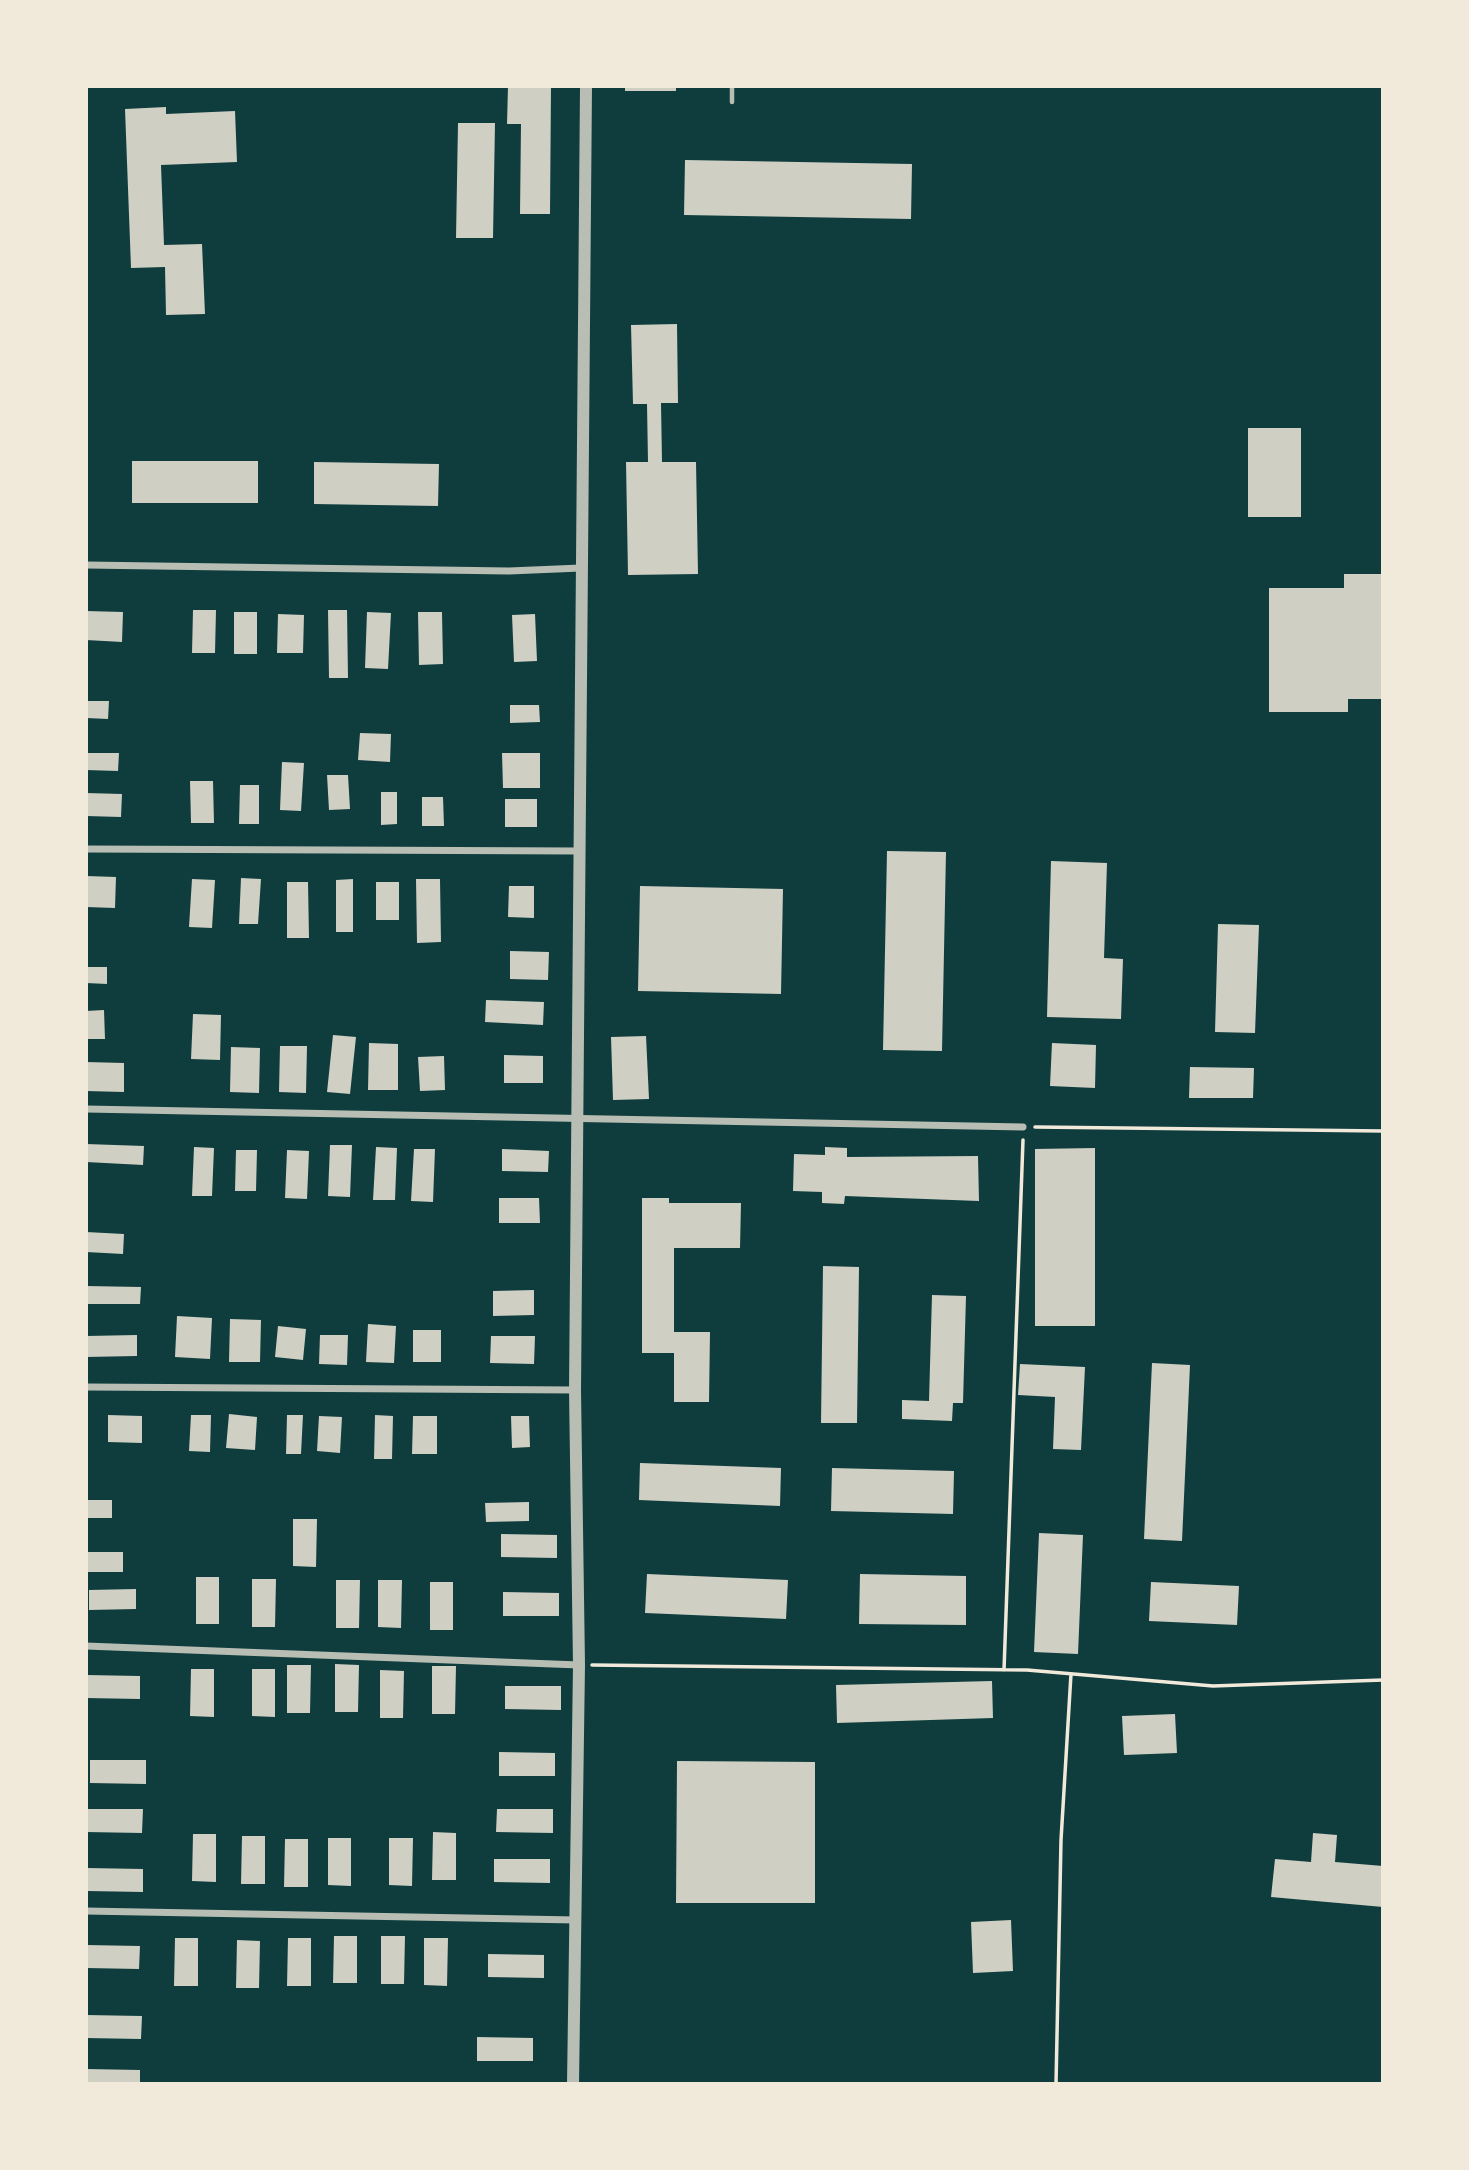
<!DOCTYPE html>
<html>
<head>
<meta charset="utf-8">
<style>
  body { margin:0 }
  #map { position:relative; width:1469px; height:2170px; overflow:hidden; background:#0f3d3e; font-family:Georgia,serif }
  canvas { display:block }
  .frame { position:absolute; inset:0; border:88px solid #f1e9da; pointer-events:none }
</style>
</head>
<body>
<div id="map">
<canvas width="1469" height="2170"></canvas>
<div class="frame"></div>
</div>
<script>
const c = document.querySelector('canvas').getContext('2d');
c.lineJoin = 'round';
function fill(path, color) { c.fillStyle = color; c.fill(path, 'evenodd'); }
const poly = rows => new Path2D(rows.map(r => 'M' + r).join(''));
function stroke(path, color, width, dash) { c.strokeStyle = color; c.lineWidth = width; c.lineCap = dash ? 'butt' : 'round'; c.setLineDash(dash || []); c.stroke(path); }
fill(poly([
  [508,86,551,86,550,214,520,214,521,124,507,124],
  [625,86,676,86,676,91,625,91],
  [166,107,166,114,235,111,237,162,161,165,164,245,202,244,205,314,166,315,165,267,131,268,125,109],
  [458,123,495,123,493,238,456,238],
  [685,160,912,164,911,219,684,215],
  [677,324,678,403,661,403,662,462,696,462,698,574,628,575,626,462,648,462,647,404,633,404,631,325],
  [1248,428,1301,428,1301,517,1248,517],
  [132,461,258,461,258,503,132,503],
  [314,462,439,464,438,506,314,504],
  [1344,574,1383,574,1383,699,1348,699,1348,712,1269,712,1269,588,1344,588],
  [193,610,216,610,215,653,192,653],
  [328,610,347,610,348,678,329,678],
  [86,611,123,612,122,642,86,640],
  [234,612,257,612,257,654,234,654],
  [367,612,391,613,388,669,365,668],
  [418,612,442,612,443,664,419,665],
  [278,614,304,615,303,653,277,653],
  [535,614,537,661,514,662,512,615],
  [86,701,109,701,108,719,86,718],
  [510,705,539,705,540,722,510,723],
  [360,733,391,734,390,762,358,760],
  [86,753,119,753,118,771,86,770],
  [502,753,540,753,540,788,503,788],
  [282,762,304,763,301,811,280,810],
  [327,775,348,775,350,809,329,810],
  [190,781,213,781,214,823,191,823],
  [240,785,259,785,259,824,239,824],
  [381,792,397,792,397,824,381,825],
  [86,793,122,794,121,817,86,816],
  [422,797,443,797,444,826,422,826],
  [505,799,537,799,537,827,505,827],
  [887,851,946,852,942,1051,883,1050],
  [1051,861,1107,863,1104,958,1123,959,1121,1019,1047,1017],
  [86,876,116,877,115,908,86,907],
  [241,878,261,879,258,924,239,924],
  [192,879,215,880,212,928,189,927],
  [353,879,353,932,336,932,336,880],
  [416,879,440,879,441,942,417,943],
  [287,882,308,882,309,938,287,938],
  [376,882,399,882,399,920,376,920],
  [509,886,534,886,534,918,508,917],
  [640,886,783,889,781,994,638,991],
  [1218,924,1259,925,1255,1033,1215,1032],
  [510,951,549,952,548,980,510,979],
  [86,967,107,967,107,984,86,983],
  [486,1000,544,1002,543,1025,485,1022],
  [104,1010,105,1039,86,1039,86,1011],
  [193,1014,221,1015,220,1060,191,1059],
  [333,1035,356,1037,350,1094,327,1092],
  [646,1036,649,1099,613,1100,611,1037],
  [369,1043,398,1044,398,1090,368,1090],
  [1052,1043,1096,1045,1095,1088,1050,1086],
  [280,1046,307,1046,306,1093,279,1092],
  [231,1047,260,1048,259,1093,230,1092],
  [504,1055,543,1056,543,1083,504,1083],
  [444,1056,445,1090,420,1091,418,1057],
  [86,1062,124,1063,124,1092,86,1091],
  [1190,1067,1254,1068,1253,1098,1189,1098],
  [86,1144,144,1146,143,1165,86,1162],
  [330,1145,352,1145,350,1197,328,1196],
  [194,1147,214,1148,212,1196,192,1196],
  [376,1147,397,1148,395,1200,373,1200],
  [825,1147,847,1148,847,1157,978,1156,979,1201,845,1196,844,1204,822,1203,822,1192,793,1191,794,1154,825,1155],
  [1095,1148,1095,1326,1035,1326,1035,1149],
  [414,1149,435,1149,433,1202,411,1201],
  [502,1149,549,1151,548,1172,502,1171],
  [236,1150,257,1150,256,1191,235,1191],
  [287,1150,309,1151,307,1199,285,1198],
  [499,1198,539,1198,540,1223,499,1223],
  [642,1198,669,1198,669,1203,741,1203,740,1248,674,1248,674,1332,710,1332,709,1402,674,1402,674,1353,642,1353],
  [86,1232,124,1234,123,1254,86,1252],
  [823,1266,859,1267,857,1423,821,1423],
  [86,1286,141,1287,140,1304,86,1304],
  [534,1290,534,1315,493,1316,493,1291],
  [932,1295,966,1296,963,1403,953,1403,952,1421,902,1419,902,1400,929,1401],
  [177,1316,212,1318,210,1359,175,1357],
  [230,1319,261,1320,260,1362,229,1362],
  [368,1324,396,1326,394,1363,366,1362],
  [278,1326,306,1329,303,1360,275,1357],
  [413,1330,441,1330,441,1362,413,1362],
  [137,1335,137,1356,86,1357,86,1336],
  [320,1335,348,1335,347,1365,319,1364],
  [491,1336,535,1336,534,1364,490,1363],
  [1152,1363,1190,1365,1182,1541,1144,1539],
  [1020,1364,1085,1367,1081,1450,1053,1449,1055,1397,1018,1395],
  [229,1414,257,1417,255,1450,226,1448],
  [108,1415,142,1416,142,1443,108,1442],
  [191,1415,211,1415,210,1452,189,1451],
  [287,1415,303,1415,301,1454,286,1454],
  [375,1415,393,1416,392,1459,374,1459],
  [319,1416,342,1417,340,1453,317,1451],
  [413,1416,437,1416,437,1454,412,1454],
  [511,1416,529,1416,530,1447,512,1448],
  [640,1463,781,1468,780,1506,639,1500],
  [832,1468,954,1471,953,1514,831,1511],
  [86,1500,112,1500,112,1518,86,1518],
  [529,1502,529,1521,486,1522,485,1503],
  [293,1519,317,1519,316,1567,293,1566],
  [1039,1533,1083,1535,1078,1654,1034,1652],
  [501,1534,557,1535,557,1558,501,1557],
  [86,1552,123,1552,123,1572,86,1572],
  [647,1574,788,1580,786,1619,645,1613],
  [860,1574,966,1576,966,1625,859,1624],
  [196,1577,219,1577,219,1624,196,1624],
  [252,1579,276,1579,275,1627,252,1627],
  [336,1580,360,1580,359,1628,336,1628],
  [378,1580,402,1580,401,1628,378,1627],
  [430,1582,453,1582,453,1630,430,1630],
  [1151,1582,1239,1586,1237,1625,1149,1621],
  [136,1589,136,1609,89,1610,89,1590],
  [503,1592,559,1593,559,1616,503,1616],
  [335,1664,359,1665,358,1712,335,1712],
  [287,1665,311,1665,310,1713,287,1713],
  [432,1666,456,1666,455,1714,432,1714],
  [191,1669,214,1669,214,1717,190,1716],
  [252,1669,275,1669,275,1717,252,1716],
  [380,1670,404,1671,403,1718,380,1718],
  [86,1675,140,1676,140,1699,86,1698],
  [992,1681,993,1718,837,1723,836,1685],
  [505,1686,561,1686,561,1710,505,1709],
  [1175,1714,1177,1753,1124,1755,1122,1716],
  [499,1752,555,1753,555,1776,499,1776],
  [90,1760,146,1760,146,1784,90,1783],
  [677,1761,815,1762,815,1903,676,1903],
  [86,1809,143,1809,142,1833,86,1832],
  [497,1809,553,1809,553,1833,496,1832],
  [433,1832,456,1833,456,1880,432,1880],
  [1313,1833,1337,1835,1335,1862,1383,1866,1383,1907,1271,1897,1275,1859,1311,1862],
  [193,1834,216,1834,216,1882,192,1881],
  [242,1836,265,1836,265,1884,241,1884],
  [328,1838,351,1838,351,1886,328,1885],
  [389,1838,413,1838,412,1886,389,1885],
  [285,1839,308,1839,308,1887,284,1887],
  [494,1859,550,1859,550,1883,494,1882],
  [87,1868,143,1869,143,1892,87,1891],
  [1011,1920,1013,1971,973,1973,971,1922],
  [334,1936,357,1936,357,1983,333,1983],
  [381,1936,405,1936,404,1984,381,1984],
  [175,1938,198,1938,198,1986,174,1986],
  [288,1938,311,1938,311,1986,287,1986],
  [424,1938,448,1938,447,1986,424,1985],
  [237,1940,260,1941,259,1988,236,1988],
  [86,1945,140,1946,139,1969,86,1968],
  [488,1954,544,1955,544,1978,488,1977],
  [86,2015,142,2016,141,2039,86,2038],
  [477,2037,533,2038,533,2061,477,2061],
  [86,2069,140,2070,140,2084,86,2084]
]), '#cfcfc3');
stroke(poly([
  [1035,1127,1383,1131],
  [592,1665,1027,1670,1213,1686,1383,1680],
  [1004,1670,1023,1140],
  [1056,2084,1061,1840,1071,1674]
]), '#f1e9da', 3.5);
stroke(poly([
  [732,102,732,86]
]), '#b8beb3', 4.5);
stroke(poly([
  [86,565,509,571,581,568],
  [86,849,579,851],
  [86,1109,1023,1127],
  [86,1387,575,1390],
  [86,1646,579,1665],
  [86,1911,576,1920]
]), '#b8beb3', 7);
stroke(poly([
  [573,2084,579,1665,575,1390,586,86]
]), '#b8beb3', 12);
</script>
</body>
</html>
